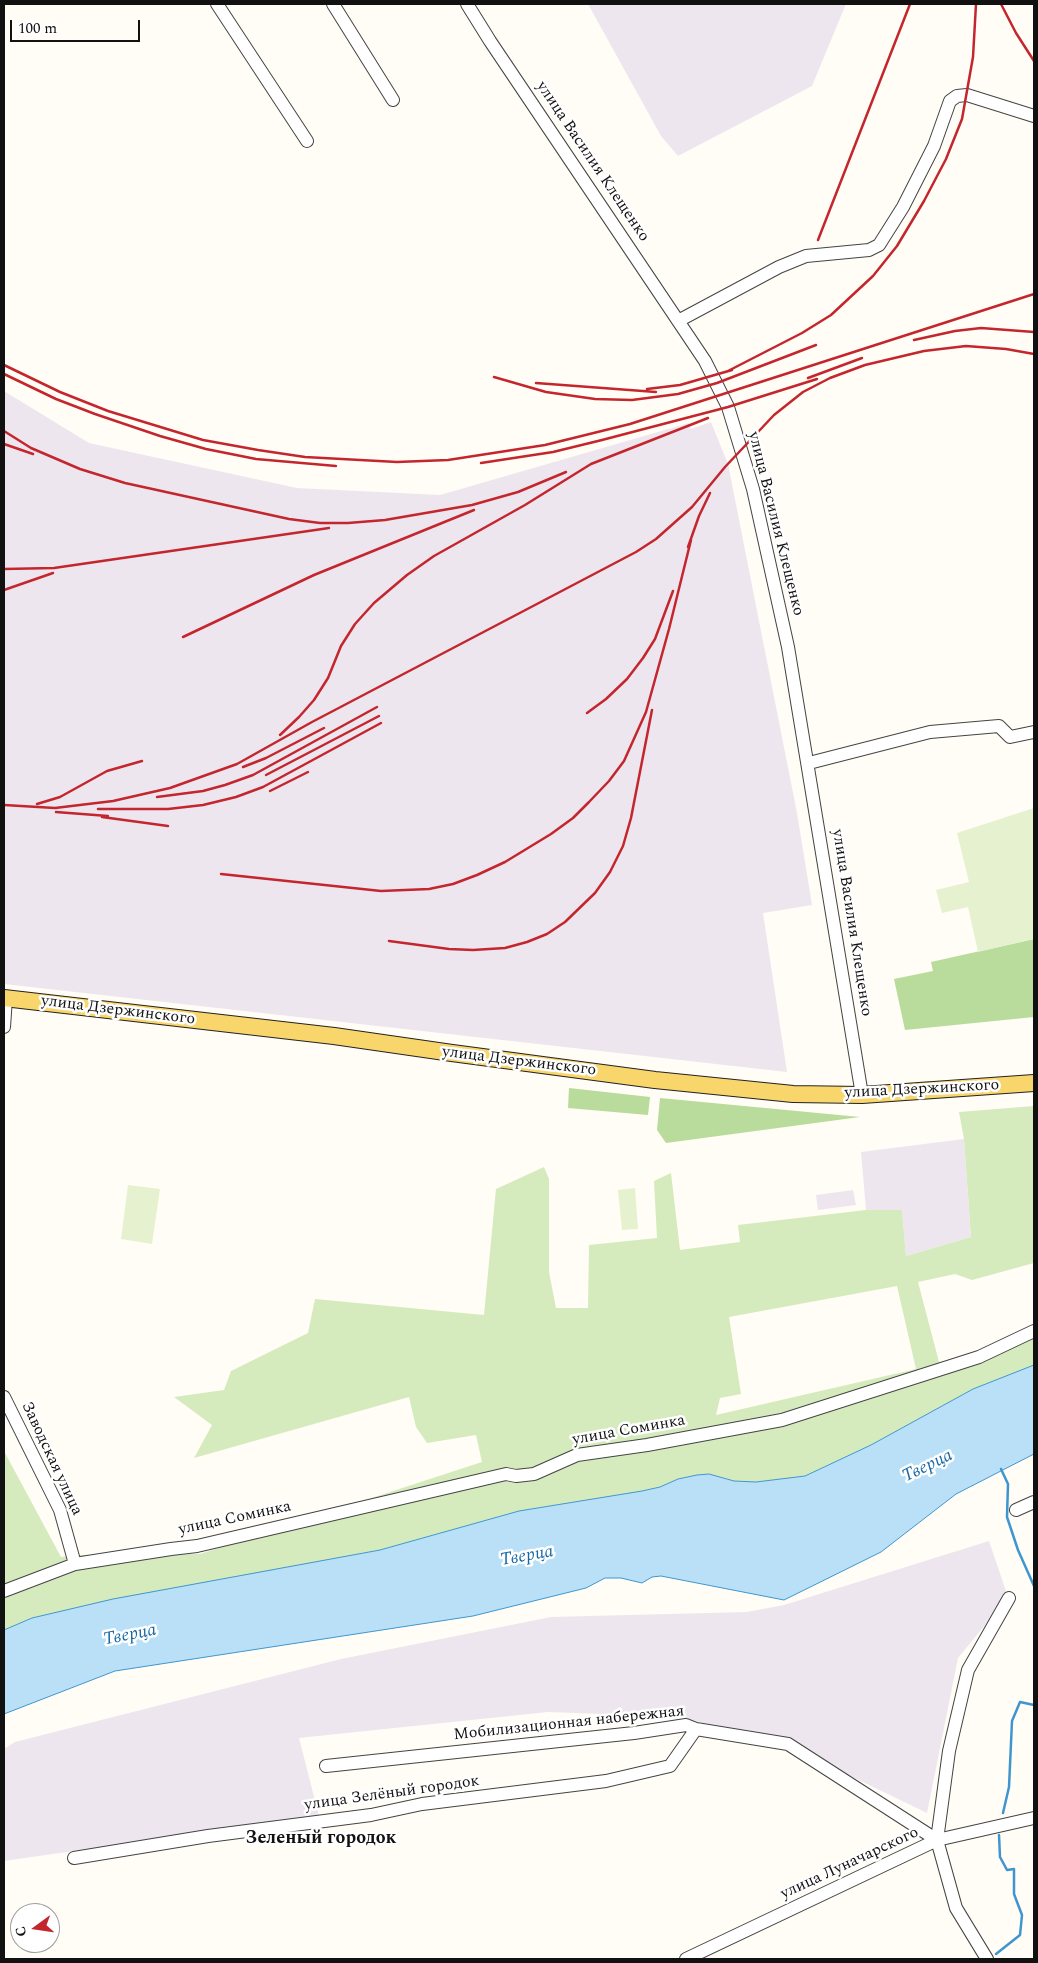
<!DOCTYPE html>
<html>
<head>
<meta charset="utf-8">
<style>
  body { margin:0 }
  #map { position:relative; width:1038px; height:1963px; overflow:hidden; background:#fffdf5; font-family:Spectral,serif }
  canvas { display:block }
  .frame { position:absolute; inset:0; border:5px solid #111; pointer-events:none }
  .north { position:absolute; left:10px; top:1903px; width:50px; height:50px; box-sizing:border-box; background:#fff; border:1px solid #a0a0a0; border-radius:50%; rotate:256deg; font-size:14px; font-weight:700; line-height:20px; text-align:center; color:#111 }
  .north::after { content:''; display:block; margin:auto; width:18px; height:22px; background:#c4262e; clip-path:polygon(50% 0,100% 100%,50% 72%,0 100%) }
  .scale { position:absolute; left:10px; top:20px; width:130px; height:22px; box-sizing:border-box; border:2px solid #111; border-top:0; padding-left:6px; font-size:15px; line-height:18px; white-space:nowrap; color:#111; -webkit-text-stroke:4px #fff; paint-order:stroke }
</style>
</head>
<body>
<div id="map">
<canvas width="1038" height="1963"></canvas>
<div class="frame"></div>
<div class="north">С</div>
<div class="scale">100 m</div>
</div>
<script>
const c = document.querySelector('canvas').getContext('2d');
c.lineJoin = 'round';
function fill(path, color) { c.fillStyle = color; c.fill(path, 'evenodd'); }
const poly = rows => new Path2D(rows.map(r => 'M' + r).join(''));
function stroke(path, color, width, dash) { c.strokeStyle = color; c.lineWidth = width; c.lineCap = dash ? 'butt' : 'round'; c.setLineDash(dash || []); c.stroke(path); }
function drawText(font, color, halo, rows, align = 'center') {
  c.font = font + ' Spectral,serif'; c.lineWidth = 5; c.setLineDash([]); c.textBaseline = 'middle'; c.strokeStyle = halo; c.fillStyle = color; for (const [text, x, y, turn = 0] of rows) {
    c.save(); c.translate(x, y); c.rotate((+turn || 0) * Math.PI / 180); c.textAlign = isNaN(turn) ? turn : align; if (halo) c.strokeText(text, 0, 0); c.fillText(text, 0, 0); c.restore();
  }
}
fill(poly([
  [588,4,846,4,812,86,678,156,661,136],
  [4,391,89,443,297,488,440,495,689,423,691,429,711,422,728,464,797,813,812,905,763,913,787,1072,4,984],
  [964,1139,971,1237,906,1256,902,1210,866,1210,861,1152],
  [853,1190,856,1205,818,1210,816,1195],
  [989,1541,1008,1597,958,1658,927,1813,805,1754,683,1717,548,1712,299,1738,319,1816,4,1861,4,1749,15,1742,341,1659,551,1617,747,1612,784,1605]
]), '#eee6ef');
fill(poly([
  [1034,1106,1034,1263,972,1280,955,1274,918,1282,939,1362,979,1357,1034,1326,1034,1365,973,1389,871,1445,805,1476,756,1482,734,1481,709,1474,697,1475,678,1479,660,1487,642,1491,519,1511,380,1550,32,1618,4,1630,4,1451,61,1557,75,1555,200,1554,482,1462,476,1435,427,1443,416,1427,409,1397,194,1458,212,1425,174,1397,224,1390,231,1371,308,1333,315,1299,484,1315,496,1189,544,1167,549,1179,549,1272,556,1308,588,1308,589,1245,657,1238,654,1181,671,1173,680,1250,740,1242,738,1225,866,1210,902,1210,906,1256,971,1237,964,1139,959,1112],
  [897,1286,916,1369,716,1415,720,1398,741,1394,729,1317]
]), '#d5ebbd');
fill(poly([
  [1034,939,1034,1017,905,1030,894,979,933,971,931,962],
  [569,1088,650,1097,648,1115,568,1108],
  [660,1098,860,1117,666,1143,657,1130]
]), '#b9dc9c');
fill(poly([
  [1034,808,1034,939,978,952,968,907,942,913,936,890,969,882,957,833],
  [128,1185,160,1189,152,1244,121,1239],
  [635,1188,638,1229,622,1230,618,1190]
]), '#e6f2cf');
const water = poly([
  [1034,1365,1034,1454,956,1494,881,1552,784,1600,661,1576,652,1577,642,1583,621,1578,605,1578,586,1588,473,1616,115,1671,4,1714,4,1630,32,1618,113,1599,380,1550,519,1511,642,1491,660,1487,678,1479,697,1475,709,1474,734,1481,756,1482,805,1476,871,1445,973,1389,1034,1365]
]);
fill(water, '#b9e0f7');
stroke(water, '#3f96cf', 1);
stroke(poly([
  [1001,1469,1008,1484,1007,1517,1018,1550,1034,1586],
  [1003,1813,1009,1787,1012,1721,1020,1702,1034,1705],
  [996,1954,1020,1935,1022,1915,1014,1894,1014,1869,1007,1870,1000,1857,999,1835]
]), '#3f96cf', 2.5);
const minor = poly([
  [217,4,307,141],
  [333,4,393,100],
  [467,4,490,41,705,361,728,407,753,489,788,647,862,1095],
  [678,321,779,267,806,256,869,250,879,245,903,207,934,146,950,101,957,96,967,95,1034,116],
  [809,763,930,732,999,726,1010,737,1034,732],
  [4,1027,6,998],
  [4,1397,60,1510,75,1564],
  [1016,1510,1034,1502],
  [4,1591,75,1564,171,1549,197,1546,506,1474,516,1476,534,1474,577,1455,647,1445,782,1420,979,1357,1034,1331],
  [326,1766,634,1733,686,1725,696,1729,788,1744,937,1840],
  [74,1858,208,1836,371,1815,422,1804,606,1781,670,1766,696,1729],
  [686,1959,937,1840,1034,1818],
  [987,1959,956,1908,937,1840,949,1751,968,1670,1009,1598]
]);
const major = poly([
  [4,998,334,1036,452,1053,655,1080,793,1094,862,1095,1034,1083]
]);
stroke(minor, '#444', 14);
stroke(major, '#222', 18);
stroke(minor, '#fff', 12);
stroke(major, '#f9d66b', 16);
stroke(poly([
  [1001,4,1016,33,1034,61],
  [818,240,910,4],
  [914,340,955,331,981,328,1034,332],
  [4,365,60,392,108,411,203,440,258,450,305,457,397,462,448,460,545,445,630,424,1034,294],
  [726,372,802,333,831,315,873,276,897,246,924,201,946,159,962,119,973,57,976,4],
  [4,374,56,399,95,414,160,436,206,449,256,459,336,466],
  [494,377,546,392,595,399,632,400,678,394,717,383,816,345],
  [808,378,862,358],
  [536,383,656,392],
  [647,389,680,385,732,370],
  [4,431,31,448,80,469,125,483,289,519,320,523,348,523,385,520,472,505,518,492,566,472],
  [4,444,33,454],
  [481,463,553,452,602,440,728,407,817,379],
  [688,547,699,516,710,493],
  [4,569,54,568,329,528],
  [4,590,53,573],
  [183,637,314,575,474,510],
  [587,713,606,699,627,679,643,658,655,639,673,591],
  [280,735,299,717,314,700,328,678,341,646,355,624,374,603,407,575,434,556,525,505,591,464,708,418],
  [243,767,266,758,324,728],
  [266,775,379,716],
  [270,791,308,772],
  [157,797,203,791,225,785,253,775,377,707],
  [37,804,60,797,107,771,142,761],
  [4,805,55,808,113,801,170,788,237,764,312,722,636,552,656,539,692,507,725,467,774,415,803,392,830,378,865,365,924,351,966,346,1006,349,1034,354],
  [98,809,168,809,203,805,236,797,263,787,381,723],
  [56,812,108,816],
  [102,817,168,826],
  [221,874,381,891,429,889,453,884,477,875,505,862,551,834,573,818,589,802,609,781,624,761,646,712,669,629,691,540],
  [389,941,449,949,473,950,505,948,527,942,547,934,565,922,595,893,610,872,623,846,631,818,652,710]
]), '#c4262e', 2.5);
drawText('16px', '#111', '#fff', [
  ["улица Василия Клещенко",592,162,56],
  ["улица Василия Клещенко",775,524,76],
  ["улица Василия Клещенко",851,923,81],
  ["улица Дзержинского",118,1011,7],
  ["улица Дзержинского",519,1062,7],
  ["улица Дзержинского",922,1090,-3],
  ["улица Соминка",629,1431,-10],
  ["Заводская улица",51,1459,65],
  ["улица Соминка",235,1519,-12],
  ["Мобилизационная набережная",569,1724,-6],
  ["улица Зелёный городок",392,1794,-8],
  ["улица Луначарского",850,1864,-25]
]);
drawText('italic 18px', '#1768a6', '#fff', [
  ["Тверца",928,1467,-26],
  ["Тверца",527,1557,-10],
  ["Тверца",130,1636,-11]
]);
drawText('bold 18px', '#111', '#fff', [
  ["Зеленый городок",321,1839]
]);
</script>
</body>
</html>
